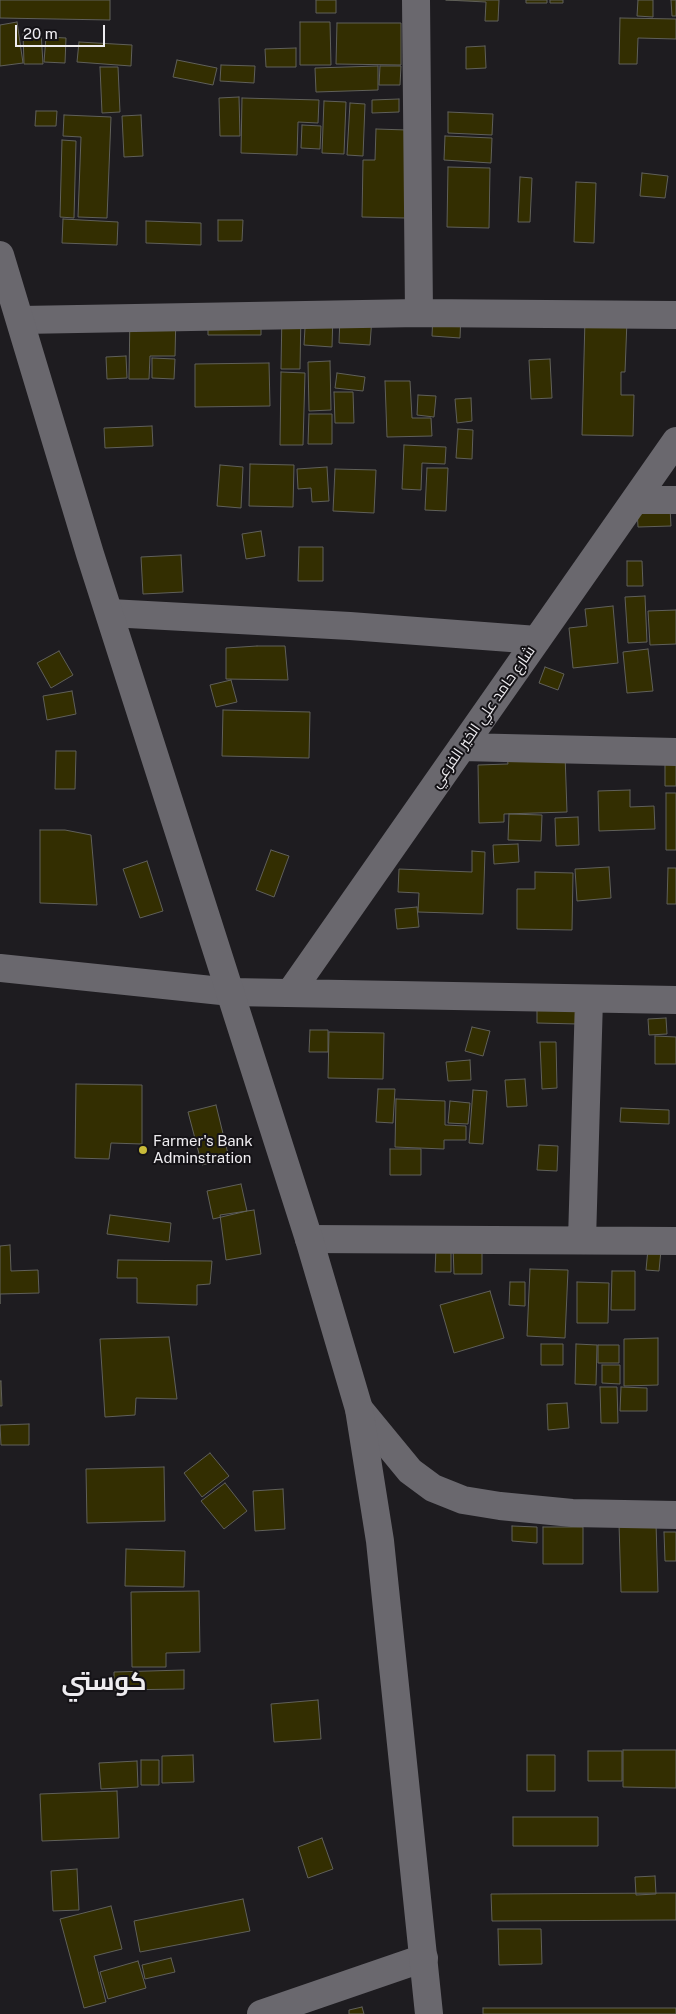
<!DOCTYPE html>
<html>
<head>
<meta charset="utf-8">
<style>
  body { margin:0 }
  #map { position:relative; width:676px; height:2014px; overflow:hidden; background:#1e1c20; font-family:"Public Sans",sans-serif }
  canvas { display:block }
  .scale { position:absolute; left:15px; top:25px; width:90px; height:22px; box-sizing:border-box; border:2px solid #eeecf0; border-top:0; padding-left:6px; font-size:15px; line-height:18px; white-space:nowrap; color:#eeecf0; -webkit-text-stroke:4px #151317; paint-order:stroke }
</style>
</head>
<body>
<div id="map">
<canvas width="676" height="2014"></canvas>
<div class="scale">20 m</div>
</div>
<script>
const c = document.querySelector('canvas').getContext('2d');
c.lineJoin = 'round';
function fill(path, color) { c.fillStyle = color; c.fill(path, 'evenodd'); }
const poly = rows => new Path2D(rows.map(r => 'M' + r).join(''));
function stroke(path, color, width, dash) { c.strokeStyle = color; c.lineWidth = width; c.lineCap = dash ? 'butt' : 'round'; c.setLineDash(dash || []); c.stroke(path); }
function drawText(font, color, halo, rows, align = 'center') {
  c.font = font + ' "Public Sans",Cairo,sans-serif'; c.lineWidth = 4; c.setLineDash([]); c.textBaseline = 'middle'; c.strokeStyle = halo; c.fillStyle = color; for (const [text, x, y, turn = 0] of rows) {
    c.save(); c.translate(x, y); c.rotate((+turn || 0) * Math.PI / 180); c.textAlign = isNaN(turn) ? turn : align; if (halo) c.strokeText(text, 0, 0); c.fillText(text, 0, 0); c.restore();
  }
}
const building = poly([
  [0,0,110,0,110,20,0,18,0,0],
  [316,0,336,0,336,13,316,13,316,0],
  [446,0,499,0,498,21,485,21,486,2,446,0],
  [526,0,547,0,547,3,526,3,526,0],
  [550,0,563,0,563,3,550,3,550,0],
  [638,0,653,0,653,17,637,16,638,0],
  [671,0,676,0,676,16,672,16,671,0],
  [620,18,676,19,676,39,638,38,637,64,619,64,620,18],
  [17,22,23,63,0,66,0,25,17,22],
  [300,22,330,22,331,65,300,65,300,22],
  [337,23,401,23,401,65,336,64,337,23],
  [41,32,43,64,24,64,23,33,41,32],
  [46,37,66,38,65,63,44,62,46,37],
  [79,42,132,45,131,66,77,62,79,42],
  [485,46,486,68,466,69,466,47,485,46],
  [296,48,296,67,266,67,265,49,296,48],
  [177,60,217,68,213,85,173,77,177,60],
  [221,65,255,66,254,83,220,81,221,65],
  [378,66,378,90,316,92,315,68,378,66],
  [380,66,401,66,400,85,379,85,380,66],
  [100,67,118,67,120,112,102,113,100,67],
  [239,97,240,136,220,136,219,98,239,97],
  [242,98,319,100,318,123,298,122,297,155,241,153,242,98],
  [399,99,399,112,372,113,372,100,399,99],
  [324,101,346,102,344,154,322,153,324,101],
  [350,103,365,104,363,156,347,155,350,103],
  [36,111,57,111,56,126,35,126,36,111],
  [448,112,493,114,492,135,448,133,448,112],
  [64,115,111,117,107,218,78,217,81,137,63,136,64,115],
  [141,115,143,156,124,157,122,116,141,115],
  [302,125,321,126,320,149,301,148,302,125],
  [376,129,407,130,406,218,362,217,363,160,375,160,376,129],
  [445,136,492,138,491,163,444,160,445,136],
  [62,140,76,141,74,218,60,217,62,140],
  [448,167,490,168,489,228,447,227,448,167],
  [642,173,668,176,665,198,640,196,642,173],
  [520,177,532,178,530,222,518,222,520,177],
  [576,182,596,183,594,243,574,242,576,182],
  [63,219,118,222,117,245,62,243,63,219],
  [218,220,243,220,242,241,218,241,218,220],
  [146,221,201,223,201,245,146,243,146,221],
  [306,311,333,313,332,347,304,345,306,311],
  [130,312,176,313,175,356,150,356,149,379,129,379,130,312],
  [208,312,261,313,261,335,208,335,208,312],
  [282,312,301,312,300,369,281,369,282,312],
  [433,313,461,314,460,338,432,336,433,313],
  [340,316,372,317,370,345,339,343,340,316],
  [585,319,627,320,625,372,621,372,621,395,634,395,633,436,582,435,585,319],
  [126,356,127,378,107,379,106,357,126,356],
  [152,358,175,359,174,379,152,378,152,358],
  [550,359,552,398,531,399,529,360,550,359],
  [330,361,331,410,309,411,308,362,330,361],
  [269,363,270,406,195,407,195,364,269,363],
  [281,372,305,373,303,445,280,445,281,372],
  [337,373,365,377,363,391,335,388,337,373],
  [385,381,410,381,412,418,431,418,432,436,387,437,385,381],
  [334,392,353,392,354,423,335,423,334,392],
  [418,395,436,396,434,417,417,415,418,395],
  [471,398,472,421,457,423,455,399,471,398],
  [309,414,332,414,332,444,308,444,309,414],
  [152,426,153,446,105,448,104,428,152,426],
  [458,429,473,430,472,459,456,458,458,429],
  [404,445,446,447,445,464,422,463,421,490,402,489,404,445],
  [250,464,294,465,293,507,249,506,250,464],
  [220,465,243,467,241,508,217,506,220,465],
  [327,467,329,501,312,502,311,488,298,489,297,469,327,467],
  [427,468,448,468,446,511,425,510,427,468],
  [335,469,376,470,374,513,333,511,335,469],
  [670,507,671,526,638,527,637,508,670,507],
  [261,531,265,556,246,559,242,534,261,531],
  [299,547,323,547,323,581,298,581,299,547],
  [181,555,183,592,143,594,141,557,181,555],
  [627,561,642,561,643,586,627,586,627,561],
  [645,596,647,642,628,643,625,597,645,596],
  [613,606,618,663,573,668,569,628,587,626,585,609,613,606],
  [676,610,676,644,650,645,648,611,676,610],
  [257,646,285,646,288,680,226,679,226,648,257,646],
  [648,649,653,691,627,693,623,652,648,649],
  [59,651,73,675,51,688,37,663,59,651],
  [545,667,564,674,558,690,539,683,545,667],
  [231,680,237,702,216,707,210,685,231,680],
  [72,691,76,714,47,720,43,696,72,691],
  [223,710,310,712,309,758,222,756,223,710],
  [56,751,76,751,75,789,55,789,56,751],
  [565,754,567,812,504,814,504,822,479,823,478,765,508,764,507,756,565,754],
  [665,757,676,757,676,786,665,786,665,757],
  [630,790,630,807,654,806,655,829,599,831,598,791,630,790],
  [666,793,676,793,676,850,666,850,666,793],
  [509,814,542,815,541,841,508,840,509,814],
  [578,817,579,845,556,846,555,818,578,817],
  [40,830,65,830,91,835,97,905,40,903,40,830],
  [518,844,519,862,494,864,493,845,518,844],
  [271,850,289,856,274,897,256,890,271,850],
  [472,851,485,852,483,914,418,912,419,893,398,892,399,869,472,872,472,851],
  [147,861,163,911,140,918,123,869,147,861],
  [609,867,611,898,577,901,575,869,609,867],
  [668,868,676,868,676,904,667,904,668,868],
  [535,872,573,873,572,930,517,929,517,889,535,889,535,872],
  [417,907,419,927,397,929,395,909,417,907],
  [537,1003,578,1003,578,1024,537,1023,537,1003],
  [666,1018,667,1034,649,1035,648,1019,666,1018],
  [472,1027,490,1031,483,1056,465,1051,472,1027],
  [310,1030,328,1030,328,1052,309,1052,310,1030],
  [329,1032,384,1033,383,1079,328,1078,329,1032],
  [655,1036,676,1037,676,1064,655,1064,655,1036],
  [540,1042,556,1042,557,1088,542,1089,540,1042],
  [470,1060,471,1080,448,1081,446,1062,470,1060],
  [525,1079,527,1106,507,1107,505,1080,525,1079],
  [76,1084,142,1085,142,1144,111,1143,109,1159,75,1158,76,1084],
  [378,1089,395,1089,393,1123,376,1122,378,1089],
  [473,1090,487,1091,483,1144,469,1143,473,1090],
  [396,1099,445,1101,445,1125,466,1126,466,1140,444,1140,444,1149,395,1147,396,1099],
  [450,1101,470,1103,468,1124,448,1123,450,1101],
  [216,1105,229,1158,202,1165,188,1112,216,1105],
  [621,1108,669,1110,669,1124,620,1122,621,1108],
  [539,1145,558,1146,557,1171,537,1170,539,1145],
  [390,1149,421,1149,421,1175,390,1175,390,1149],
  [241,1184,247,1211,213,1219,207,1191,241,1184],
  [254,1210,261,1254,226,1260,220,1215,254,1210],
  [110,1215,171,1223,169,1242,107,1234,110,1215],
  [10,1245,11,1271,38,1270,39,1293,0,1294,0,1304,0,1246,10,1245],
  [453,1247,482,1247,482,1274,454,1274,453,1247],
  [436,1248,451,1249,451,1272,435,1272,436,1248],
  [648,1249,661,1250,659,1271,646,1270,648,1249],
  [118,1260,212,1261,210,1284,197,1285,197,1305,137,1303,137,1278,117,1278,118,1260],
  [530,1269,568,1270,565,1338,527,1336,530,1269],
  [612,1271,635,1271,635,1310,611,1310,612,1271],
  [510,1282,525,1282,525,1306,509,1305,510,1282],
  [577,1282,609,1283,608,1323,577,1323,577,1282],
  [490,1291,504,1338,454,1353,440,1305,490,1291],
  [169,1337,177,1399,136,1398,135,1415,105,1417,100,1339,169,1337],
  [658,1338,658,1385,624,1386,624,1339,658,1338],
  [541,1344,563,1344,563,1365,541,1365,541,1344],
  [576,1344,597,1345,596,1385,575,1384,576,1344],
  [598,1345,619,1345,619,1363,598,1363,598,1345],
  [602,1365,620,1365,620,1384,602,1383,602,1365],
  [1,1381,2,1406,0,1406,0,1381,1,1381],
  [600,1387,617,1387,618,1423,601,1423,600,1387],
  [621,1387,647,1388,647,1411,620,1411,621,1387],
  [567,1403,569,1428,548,1430,547,1404,567,1403],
  [29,1424,29,1445,1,1445,0,1425,29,1424],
  [210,1453,229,1476,202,1497,184,1473,210,1453],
  [164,1467,165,1521,87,1523,86,1469,164,1467],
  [225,1483,247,1511,224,1529,201,1501,225,1483],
  [283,1489,285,1529,255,1531,253,1491,283,1489],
  [619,1523,656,1523,658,1592,621,1592,619,1523],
  [512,1526,537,1527,537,1543,512,1541,512,1526],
  [543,1527,583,1527,583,1564,543,1564,543,1527],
  [664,1532,676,1532,676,1561,665,1561,664,1532],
  [126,1549,185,1551,184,1587,125,1586,126,1549],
  [199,1591,200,1652,166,1653,166,1667,132,1667,131,1592,199,1591],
  [184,1670,184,1689,114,1690,114,1672,184,1670],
  [318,1700,321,1739,274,1742,271,1704,318,1700],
  [623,1750,676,1750,676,1788,623,1787,623,1750],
  [588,1751,622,1751,622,1781,588,1781,588,1751],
  [193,1755,194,1782,162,1783,162,1756,193,1755],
  [527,1755,555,1755,555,1791,527,1791,527,1755],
  [141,1760,159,1760,159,1785,141,1785,141,1760],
  [137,1761,138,1787,101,1789,99,1763,137,1761],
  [117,1791,119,1838,42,1841,40,1794,117,1791],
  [513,1817,598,1817,598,1846,513,1846,513,1817],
  [322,1838,333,1869,308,1878,298,1847,322,1838],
  [77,1869,79,1910,53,1911,51,1871,77,1869],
  [655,1876,656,1894,636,1895,635,1877,655,1876],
  [676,1893,676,1920,492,1921,491,1894,676,1893],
  [243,1899,250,1931,140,1952,134,1921,243,1899],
  [111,1906,122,1949,94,1956,106,2002,84,2008,60,1919,111,1906],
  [498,1929,541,1929,542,1964,499,1965,498,1929],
  [171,1958,175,1972,145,1979,142,1965,171,1958],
  [138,1961,146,1988,108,1999,100,1972,138,1961],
  [362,2007,364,2014,349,2014,349,2010,362,2007],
  [483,2008,676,2008,676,2014,483,2014,483,2008]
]);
fill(building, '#332e01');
stroke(building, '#60605a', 1);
stroke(poly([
  [416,0,419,313],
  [21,320,419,313,676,315],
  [635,500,676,500],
  [110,613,350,626,537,640],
  [462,747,676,752],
  [0,968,231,992,676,1000],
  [290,993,676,441],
  [309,1239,676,1241],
  [582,1240,589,999],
  [359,1409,410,1471,433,1488,463,1500,500,1506,572,1513,676,1515],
  [261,2014,424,1958]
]), '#6a686e', 28);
stroke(poly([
  [0,255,90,554,309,1239,359,1409,380,1541,429,2014]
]), '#6a686e', 28);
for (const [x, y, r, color] of [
  [143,1150,5,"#c9bb3a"]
]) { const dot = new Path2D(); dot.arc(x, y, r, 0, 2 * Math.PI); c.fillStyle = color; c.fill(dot); stroke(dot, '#151317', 2); }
drawText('15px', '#eeecf0', '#151317', [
  ["شارع حامد علي الخير الفرعي",483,717,-55]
]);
drawText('15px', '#eeecf0', '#151317', [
  ["Farmer's Bank",153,1141],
  ["Adminstration",153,1158]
], 'left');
drawText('bold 25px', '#eeecf0', '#151317', [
  ["كوستي",104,1682]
]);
</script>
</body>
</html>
